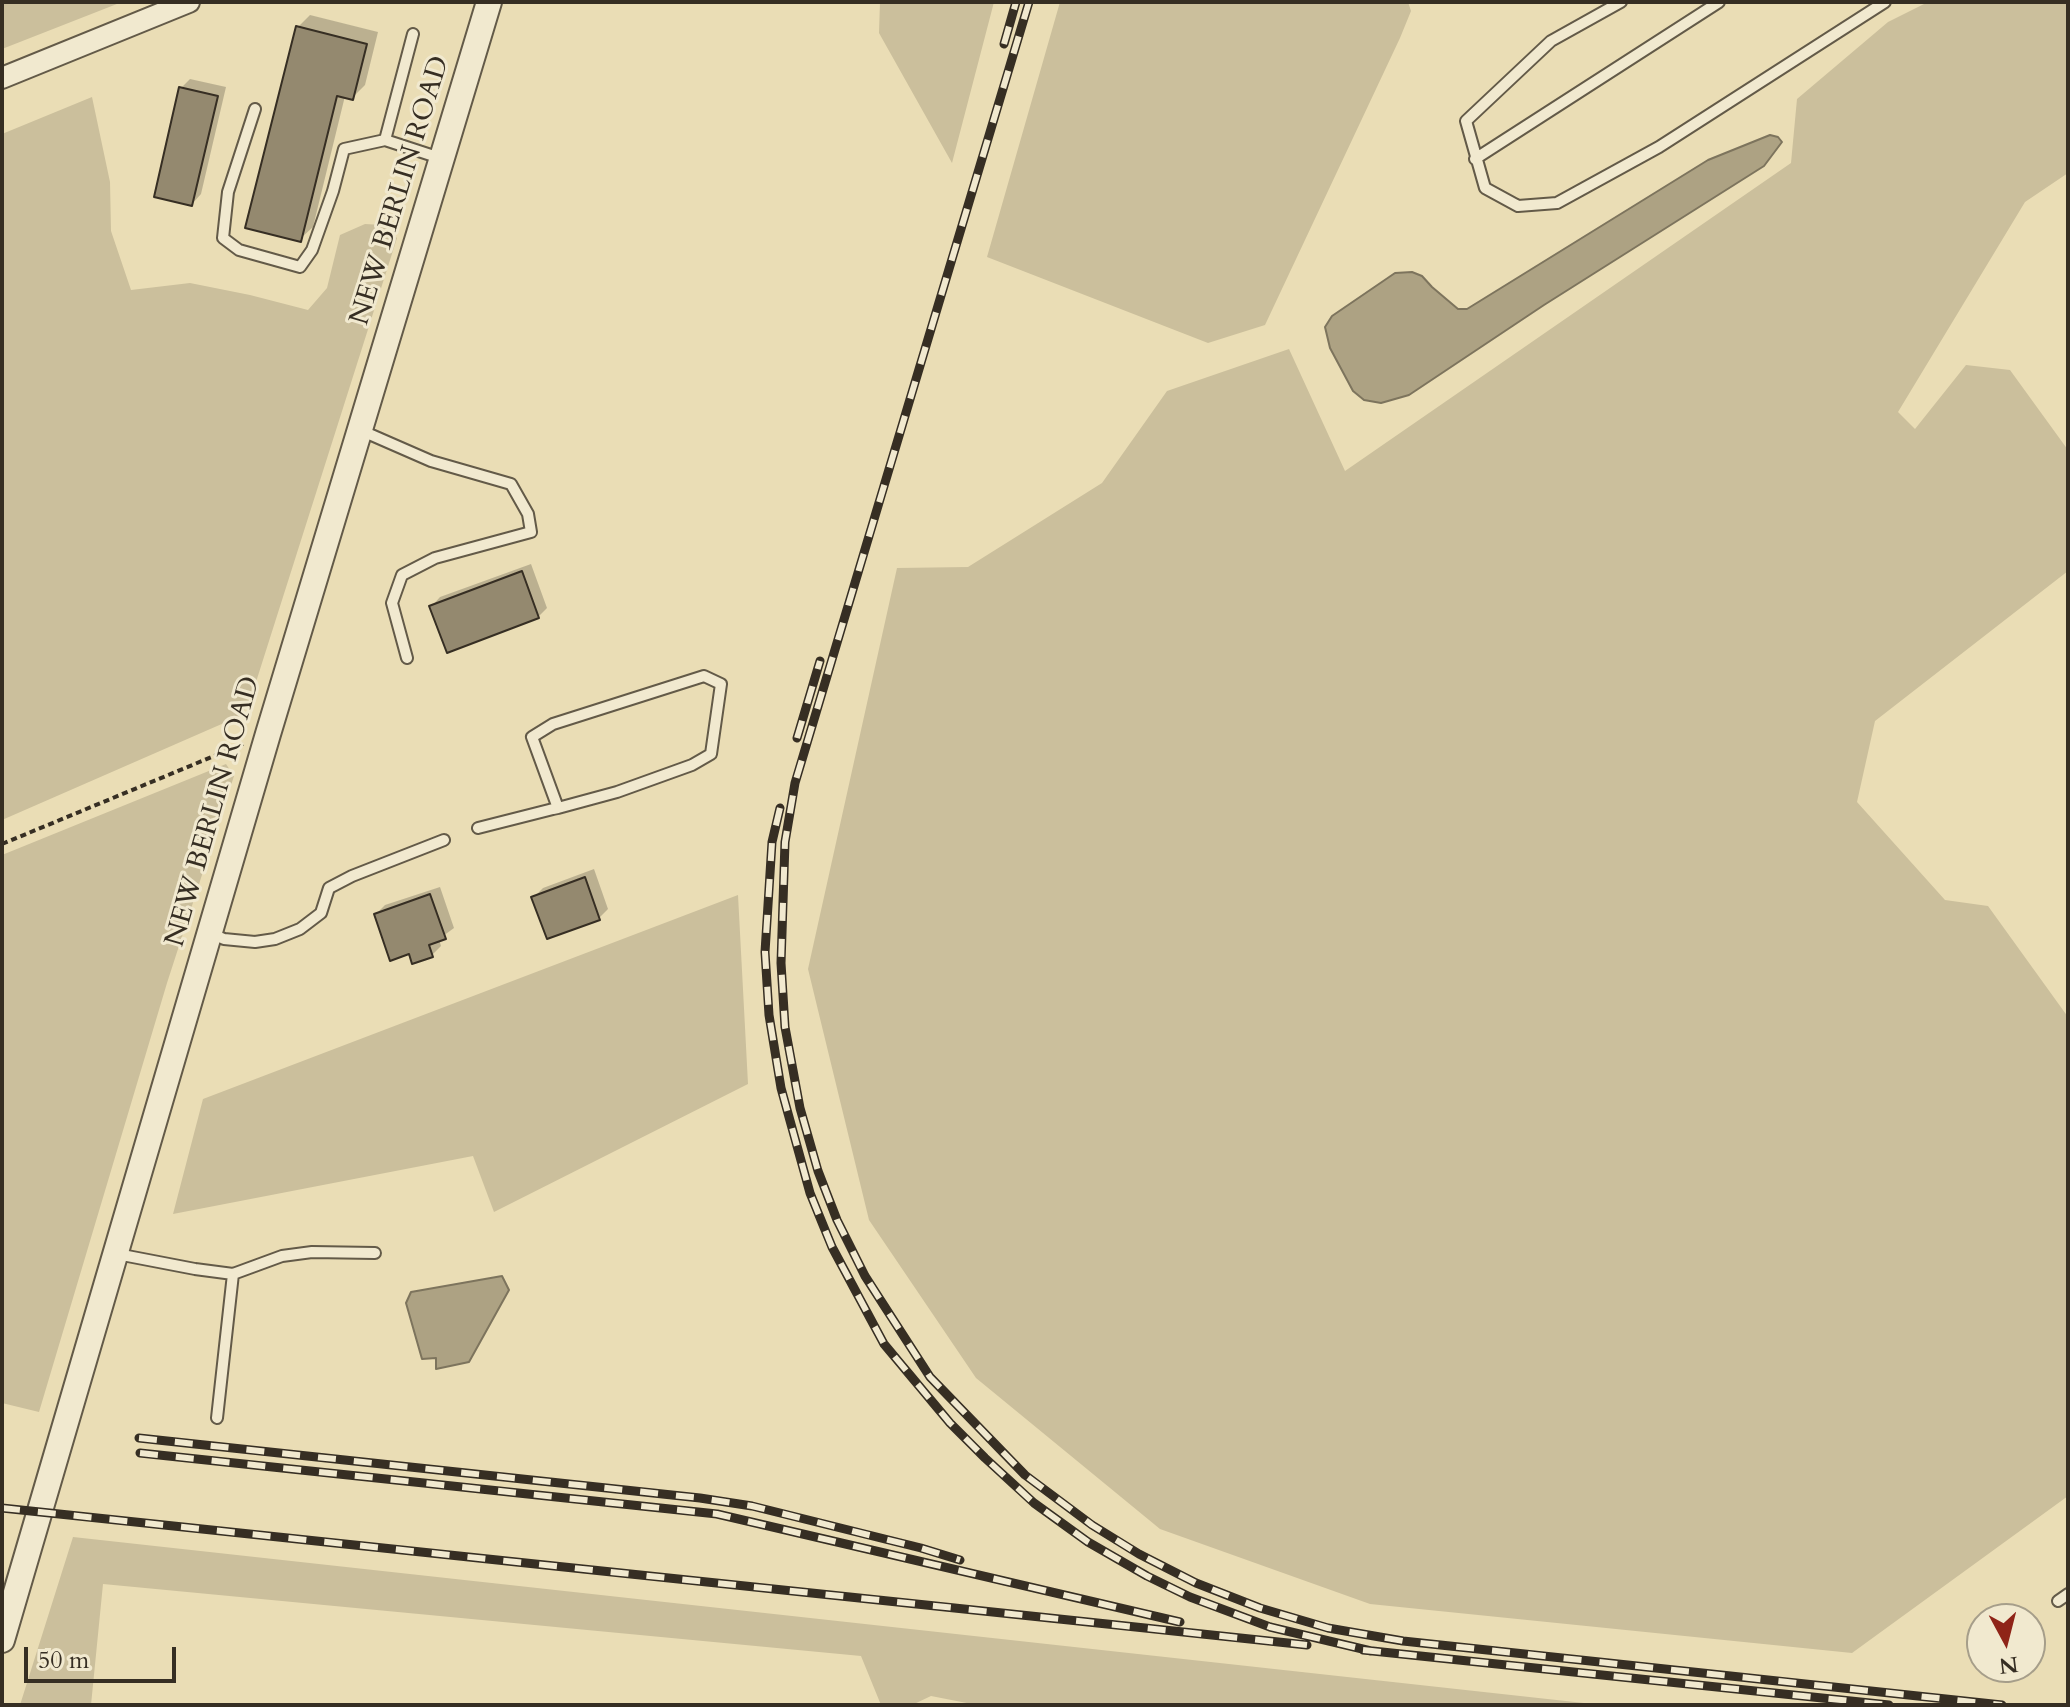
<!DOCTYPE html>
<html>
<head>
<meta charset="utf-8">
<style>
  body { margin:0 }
  #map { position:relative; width:2070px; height:1707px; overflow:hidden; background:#eaddb5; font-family:Cardo,serif }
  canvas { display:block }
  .frame { position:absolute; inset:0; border:4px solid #362e23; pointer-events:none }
  .north { position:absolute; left:1966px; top:1603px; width:80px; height:80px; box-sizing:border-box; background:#f1e9cf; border:2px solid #a69e8a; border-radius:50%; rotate:173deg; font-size:22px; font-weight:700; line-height:32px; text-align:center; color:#362e23 }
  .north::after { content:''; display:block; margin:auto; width:28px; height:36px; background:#8f2418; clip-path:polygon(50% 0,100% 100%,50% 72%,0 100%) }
  .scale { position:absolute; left:24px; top:1647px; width:152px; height:36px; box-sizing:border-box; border:4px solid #362e23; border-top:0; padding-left:10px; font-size:24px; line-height:28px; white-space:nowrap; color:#362e23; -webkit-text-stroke:6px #f1e9cf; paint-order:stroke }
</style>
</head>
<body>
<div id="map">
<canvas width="2070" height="1707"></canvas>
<div class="frame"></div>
<div class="north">N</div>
<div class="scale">50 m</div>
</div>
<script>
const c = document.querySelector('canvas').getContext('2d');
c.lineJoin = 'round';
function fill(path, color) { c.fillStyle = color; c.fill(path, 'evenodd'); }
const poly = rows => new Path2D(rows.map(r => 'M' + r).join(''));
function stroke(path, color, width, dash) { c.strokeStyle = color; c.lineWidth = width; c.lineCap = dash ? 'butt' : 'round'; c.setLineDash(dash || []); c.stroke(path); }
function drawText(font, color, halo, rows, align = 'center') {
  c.font = font + ' Cardo,serif'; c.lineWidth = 6; c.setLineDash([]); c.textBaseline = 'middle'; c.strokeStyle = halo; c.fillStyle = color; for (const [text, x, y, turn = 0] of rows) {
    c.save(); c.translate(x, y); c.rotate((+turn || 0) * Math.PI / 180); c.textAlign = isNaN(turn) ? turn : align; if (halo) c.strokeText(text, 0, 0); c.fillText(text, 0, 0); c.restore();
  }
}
fill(poly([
  [2,2,122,2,2,49],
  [880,2,994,2,952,163,879,33],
  [1060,2,1408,2,1411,11,1400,38,1265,325,1208,343,987,257],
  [1928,2,2068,2,2068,173,2025,202,1898,412,1915,429,1966,365,2010,370,2068,450,2068,571,1875,721,1857,802,1945,900,1988,906,2068,1017,2068,1496,1852,1653,1370,1604,1160,1529,976,1378,869,1220,808,969,897,568,968,567,1102,483,1167,391,1289,349,1345,471,1791,163,1797,99,1888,22],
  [92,97,110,182,111,231,131,290,190,283,250,295,308,310,327,288,340,235,365,224,383,225,397,238,249,704,240,716,2,820,2,134],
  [226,764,234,776,167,983,39,1412,2,1403,2,855],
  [738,895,748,1084,494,1212,473,1156,173,1214,203,1099],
  [73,1537,1602,1705,977,1705,931,1696,912,1705,881,1705,861,1656,103,1584,91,1705,20,1705]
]), '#cbbf9c');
const water = poly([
  [1770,135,1778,137,1782,142,1764,166,1544,305,1409,395,1381,403,1364,400,1353,391,1330,348,1325,327,1332,316,1395,273,1412,272,1422,276,1432,287,1458,309,1467,309,1708,160,1770,135],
  [502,1276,509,1290,469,1362,436,1369,436,1358,422,1359,406,1303,411,1292,502,1276]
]);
fill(water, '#ada283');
stroke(water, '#7d745d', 2);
fill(poly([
  [310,15,378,32,365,85,352,98,345,96,313,227,300,239,298,27],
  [190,79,226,87,201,194,192,204,181,88],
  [531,564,547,608,538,617,431,607,440,597],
  [594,869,608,909,599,918,534,897,543,888],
  [440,887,454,928,439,939,441,946,432,955,410,952,376,914,385,905]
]), '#0003');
const building = poly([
  [296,26,367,44,353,100,337,96,301,242,245,228,296,26],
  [179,87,218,96,192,206,154,197,179,87],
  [522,571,539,618,447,653,429,606,522,571],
  [585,877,600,920,547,939,531,897,585,877],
  [430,894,446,939,429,945,433,957,412,964,409,954,390,961,374,914,430,894]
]);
fill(building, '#94896f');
stroke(building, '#362e23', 2);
const service = poly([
  [1621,2,1551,41,1466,121,1485,188,1518,206,1557,203,1659,147,1885,2],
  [255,109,228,192,223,238,239,250,300,267,312,250,333,191,344,149,385,140,440,158],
  [385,140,413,34],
  [1475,159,1719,2],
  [360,430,431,461,511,484,528,514,531,532,435,558,402,575,392,603,407,658],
  [478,828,553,809,558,808,617,792,692,765,711,754,721,684,704,676,553,724,532,737,558,808],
  [210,933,224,939,255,942,275,939,300,929,321,913,329,888,352,876,444,840],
  [117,1254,195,1269,233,1274,217,1418],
  [233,1274,282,1256,312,1252,375,1253],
  [2058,1601,2068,1594]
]);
const minor = poly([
  [2,78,189,2]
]);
const tertiary = poly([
  [2,1640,268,734,489,2]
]);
stroke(service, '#635a48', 14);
stroke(minor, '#635a48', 24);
stroke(tertiary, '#635a48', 28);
stroke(poly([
  [2,844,243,744]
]), '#362e23', 4, [6, 4]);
stroke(service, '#f1e9cf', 10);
stroke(minor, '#f1e9cf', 20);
stroke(tertiary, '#f1e9cf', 24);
const rail = poly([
  [1029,2,795,783,785,842,781,963,785,1027,800,1108,818,1171,837,1220,865,1276,930,1377,1025,1475,1092,1525,1139,1554,1196,1583,1260,1608,1328,1628,1403,1641,2002,1705],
  [1004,44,1016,2],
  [797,738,820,661],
  [780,808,772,842,765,952,769,1015,781,1088,810,1193,832,1247,884,1344,950,1423,985,1458,1034,1503,1088,1542,1147,1576,1190,1597,1270,1627,1371,1651],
  [139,1438,700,1498,752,1506,921,1548,960,1560],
  [140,1453,717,1514,1180,1622],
  [2,1508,1307,1645],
  [1363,1650,1889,1705]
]);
stroke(rail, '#362e23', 9);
stroke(rail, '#f1e9cf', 6, [18]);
drawText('28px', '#362e23', '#f1e9cf', [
  ["NEW BERLIN ROAD",401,191,-73],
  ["NEW BERLIN ROAD",214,812,-74]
]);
</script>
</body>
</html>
